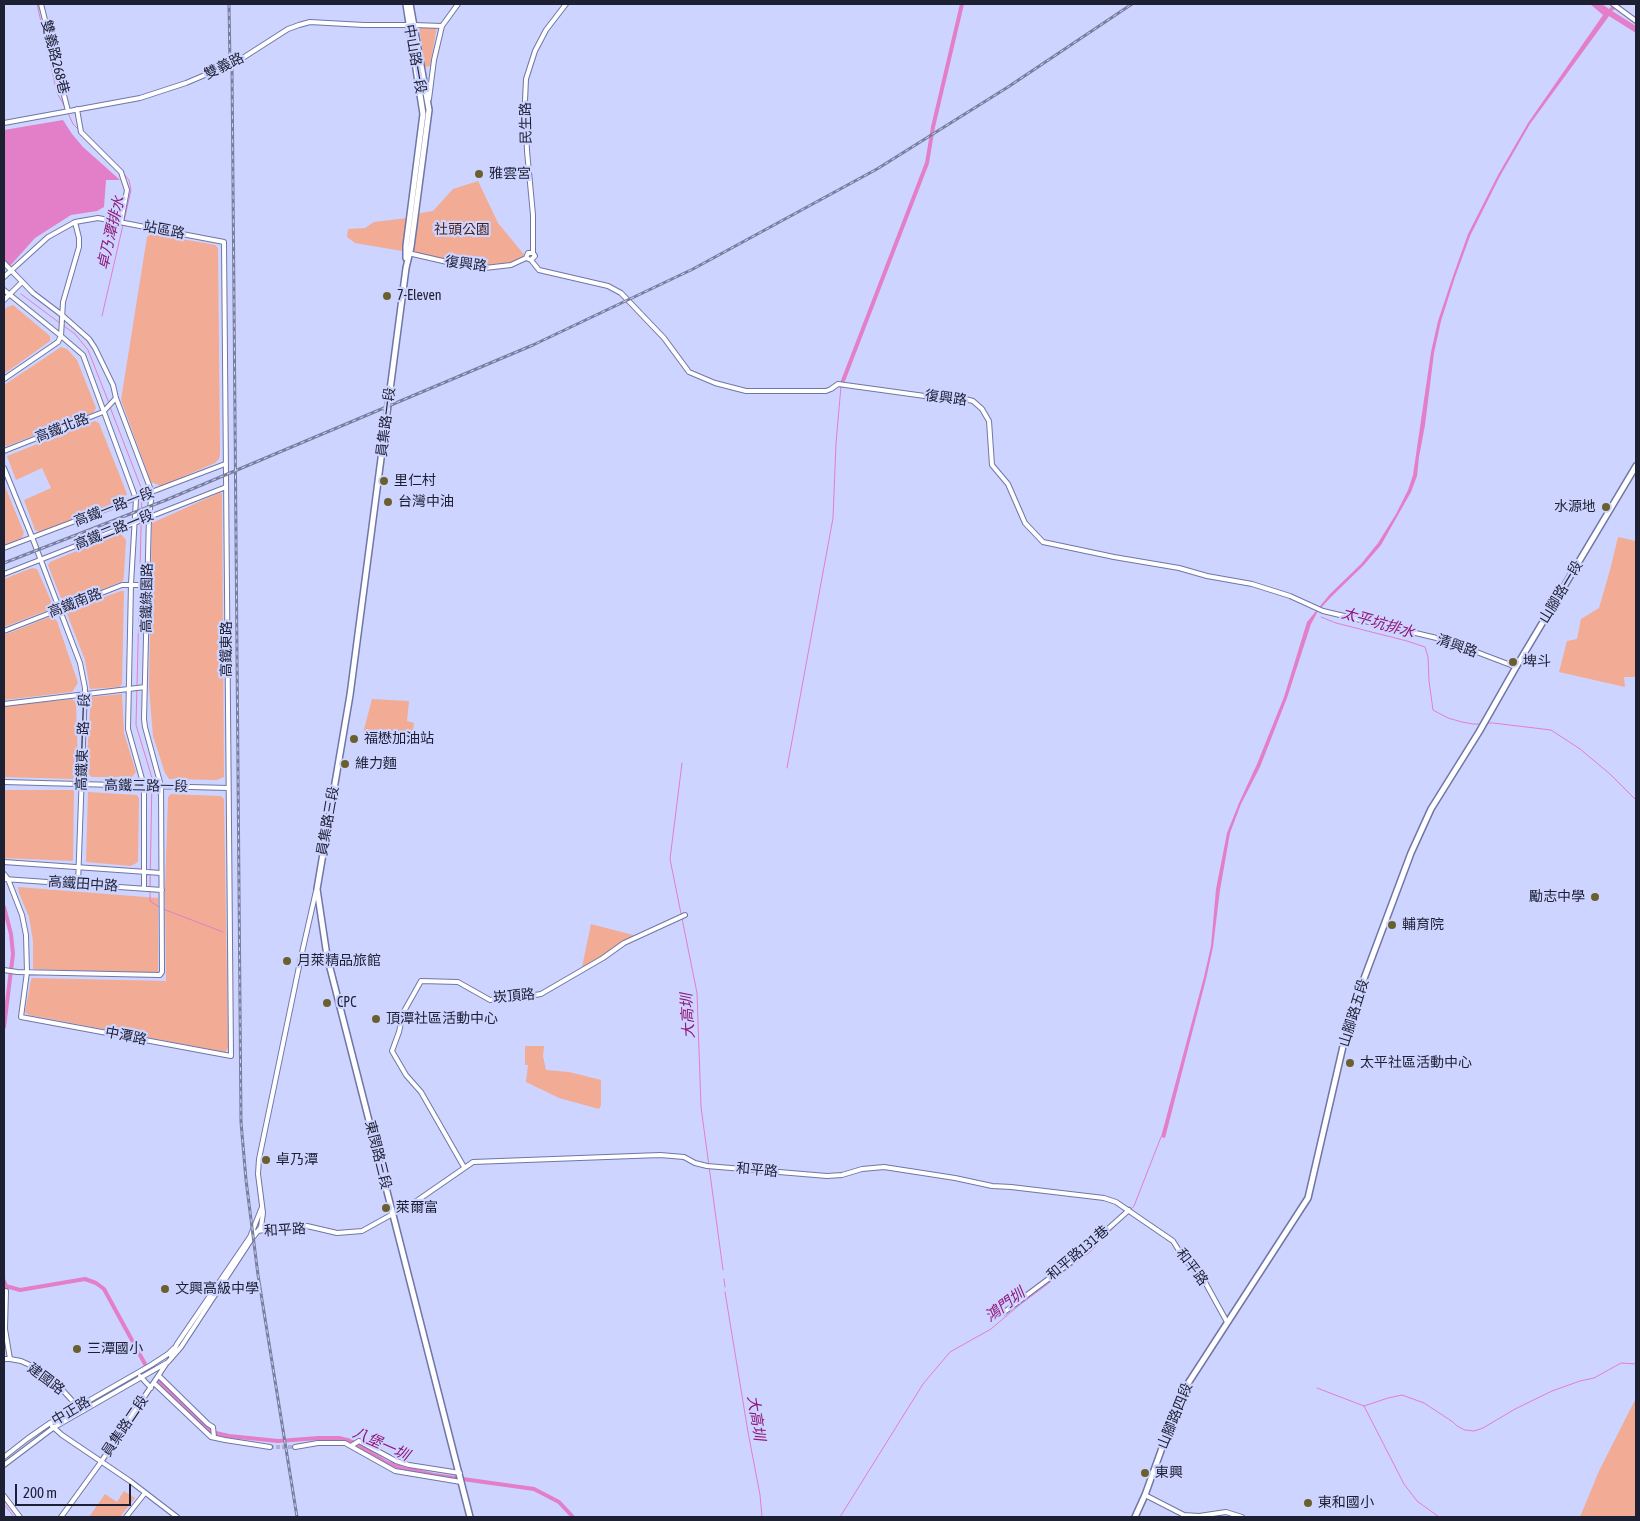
<!DOCTYPE html>
<html>
<head>
<meta charset="utf-8">
<style>
  body { margin:0 }
  #map { position:relative; width:1640px; height:1521px; overflow:hidden; background:#cdd4ff; font-family:"Asap Condensed",sans-serif }
  canvas { display:block }
  .frame { position:absolute; inset:0; border:5px solid #1d1f33; pointer-events:none }
  .scale { position:absolute; left:15px; top:1484px; width:116px; height:22px; box-sizing:border-box; border:2px solid #1d1f33; border-top:0; padding-left:6px; font-size:15px; line-height:18px; white-space:nowrap; color:#1d1f33; -webkit-text-stroke:4px #cdd4ff; paint-order:stroke }
</style>
</head>
<body>
<div id="map">
<canvas width="1640" height="1521"></canvas>
<div class="frame"></div>
<div class="scale">200 m</div>
</div>
<script>
const c = document.querySelector('canvas').getContext('2d');
c.lineJoin = 'round';
function fill(path, color) { c.fillStyle = color; c.fill(path, 'evenodd'); }
const poly = rows => new Path2D(rows.map(r => 'M' + r).join(''));
function stroke(path, color, width, dash) { c.strokeStyle = color; c.lineWidth = width; c.lineCap = dash ? 'butt' : 'round'; c.setLineDash(dash || []); c.stroke(path); }
function drawText(font, color, halo, rows, align = 'center') {
  c.font = font + ' "Asap Condensed","Noto Sans TC",sans-serif'; c.lineWidth = 4.5; c.setLineDash([]); c.textBaseline = 'middle'; c.strokeStyle = halo; c.fillStyle = color; for (const [text, x, y, turn = 0] of rows) {
    c.save(); c.translate(x, y); c.rotate((+turn || 0) * Math.PI / 180); c.textAlign = isNaN(turn) ? turn : align; if (halo) c.strokeText(text, 0, 0); c.fillText(text, 0, 0); c.restore();
  }
}
fill(poly([
  [419,26,437,26,430,66,425,67],
  [478,181,498,223,526,257,511,265,485,268,409,253,415,214,433,211,453,189],
  [407,218,402,251,355,243,347,237,348,229,365,228,374,222],
  [151,234,205,243,215,245,218,248,220,453,219,459,215,463,161,486,151,482,121,400,147,237],
  [13,305,50,336,50,341,4,374,4,310,7,307],
  [61,347,67,349,77,360,96,408,93,413,4,447,4,385],
  [95,421,99,423,127,494,123,499,39,532,35,530,24,500,51,488,42,468,16,480,7,456],
  [4,484,24,533,22,538,4,545],
  [219,493,222,493,224,777,217,780,169,779,165,773,153,736,149,687,152,523],
  [120,533,126,540,124,575,123,581,67,603,62,601,48,565,50,562],
  [1618,537,1636,541,1636,677,1624,677,1625,687,1559,672,1567,641,1577,639,1581,619,1599,608,1610,570],
  [32,568,37,569,52,603,48,610,4,627,4,579],
  [121,591,124,591,122,684,119,687,90,689,85,660,66,611],
  [52,616,57,621,78,683,72,692,4,700,4,635],
  [122,694,124,733,136,772,132,777,92,777,86,772,91,697],
  [72,699,76,702,78,770,73,779,4,777,4,706],
  [372,699,409,701,407,721,414,723,411,745,387,742,369,737,363,733],
  [4,790,74,790,73,861,4,858],
  [88,792,137,795,139,798,138,862,131,866,86,862],
  [171,794,221,796,224,799,228,1048,225,1052,29,1015,25,1012,31,980,32,978,166,981,165,891,168,797],
  [18,887,158,898,158,973,33,969,33,941,29,917,19,893],
  [591,924,633,935,633,936,626,940,606,955,582,967],
  [525,1046,544,1046,543,1056,546,1070,569,1072,601,1080,601,1105,599,1109,559,1098,526,1082,528,1065,525,1065],
  [1636,1398,1636,1517,1580,1517,1599,1471],
  [124,1491,135,1498,120,1517,89,1517,105,1494,117,1502]
]), '#f2ab94');
fill(poly([
  [1590,4,1602,4,1609,9,1613,5,1623,4,1612,11,1636,26,1636,33,1609,16,1530,124,1500,176,1470,236,1454,280,1441,321,1434,353,1425,425,1419,457,1417,476,1411,492,1381,545,1363,566,1332,596,1318,611,1311,624,1287,698,1260,767,1241,804,1230,833,1220,890,1213,947,1206,979,1165,1138,1161,1137,1204,977,1211,946,1216,889,1227,833,1239,803,1257,764,1284,697,1307,622,1330,594,1361,564,1378,543,1396,514,1408,490,1413,475,1431,352,1438,321,1452,279,1468,234,1498,175,1528,123,1603,15],
  [63,120,72,134,83,147,120,180,106,180,104,207,97,211,71,215,35,238,10,266,4,259,4,130]
]), '#e37ec8');
stroke(poly([
  [37,4,57,93,66,109],
  [68,113,73,124,79,130],
  [123,173,129,180,131,190,124,221],
  [21,294,61,324],
  [102,316,123,225],
  [64,326,75,334,88,350,109,403],
  [110,407,142,490,136,725,152,778,150,887],
  [1321,617,1336,623,1407,641,1425,647,1428,657,1429,681,1433,710,1448,718,1462,722,1473,724,1481,724],
  [1485,723,1492,723],
  [1493,723,1551,730,1580,749,1610,774,1636,800],
  [682,763,670,859,697,993,701,1107,723,1270],
  [787,768,833,518,836,443,841,386],
  [150,891,150,901,159,907],
  [163,909,223,932],
  [1131,1209,1134,1206,1161,1137],
  [724,1279,725,1287],
  [725,1292,748,1432,760,1495,762,1517],
  [1317,1388,1364,1406,1404,1484,1417,1501,1439,1517],
  [1364,1406,1388,1398,1402,1395,1424,1403,1453,1422,1457,1426,1465,1430,1474,1431,1483,1428,1515,1409,1552,1391,1580,1381,1594,1378,1621,1363,1636,1364],
  [4,1504,14,1517],
  [840,1517,923,1384,950,1352,991,1329,1017,1307,1090,1252,1118,1223]
]), '#e37ec8', 1);
stroke(poly([
  [841,386,927,163,933,127,962,4],
  [4,907,11,934,13,954,4,1027],
  [4,1281,6,1286,20,1290,85,1279,96,1283,104,1289,145,1364],
  [160,1382,211,1432,229,1436,278,1441,319,1438,339,1438,351,1441,387,1463,402,1468,434,1475,534,1489,559,1502,573,1517]
]), '#e37ec8', 4);
stroke(poly([
  [270,1447,295,1447]
]), '#aab0d6', 4, [4, 2]);
const minor = poly([
  [41,4,68,111],
  [1613,4,1636,21],
  [429,99,434,60,442,26,458,4],
  [77,109,81,132,121,172,127,190,121,222],
  [4,123,140,98,186,83,238,61,288,29,299,25,310,22,364,25,414,25,442,26],
  [408,253,456,264,485,268,511,265,526,258],
  [533,253,528,253,526,258,531,260,535,256,533,253,533,215,527,151,525,101,526,79,535,51,546,30,566,4],
  [531,260,539,270,608,286,621,293,664,338,689,372,715,383,746,391,826,391,831,389,838,384,932,397,961,398,973,401,982,409,989,421,992,465,1008,484,1025,523,1043,542,1114,557,1179,568,1207,576,1252,584,1290,596,1323,611,1445,640,1516,667],
  [4,263,33,293,62,315,89,339,95,348,113,385,116,398,152,493,149,516,144,719,145,727,161,786,162,972,160,975,17,972,4,970],
  [4,277,48,237,75,222,98,218,224,242,231,1056,21,1017,27,972,26,935,22,915,8,879,4,874],
  [4,290,61,336,83,355,136,499,131,584,128,729,144,786,144,888],
  [4,300,22,282],
  [4,379,58,342,61,336,63,302,79,247,79,238,75,222],
  [4,451,103,412,116,398],
  [4,468,32,537,80,663,85,688,78,884],
  [4,548,225,464],
  [4,574,226,487],
  [4,631,122,585,147,585],
  [4,704,145,687],
  [4,782,228,788],
  [4,862,161,873],
  [4,879,162,890],
  [464,1167,421,1092,406,1075,392,1051,399,1032,403,1013,421,981,458,982,490,1000,535,995,541,994,603,958,624,943,685,915],
  [251,1235,258,1231,291,1226,307,1226,337,1233,362,1231,418,1200,473,1162,660,1155,684,1157,695,1163,707,1166,827,1176,842,1175,862,1169,884,1167,955,1178,992,1186,1011,1187,1104,1198,1116,1202,1173,1241,1183,1257,1205,1282,1227,1322],
  [6,1291,5,1329,10,1359],
  [1003,1313,1071,1262,1129,1210],
  [171,1356,177,1344,250,1237,262,1207],
  [4,1359,10,1359,21,1361,32,1366,57,1384,78,1407],
  [140,1376,151,1388],
  [159,1376,208,1424,213,1427,214,1437],
  [154,1383,211,1437,225,1440,270,1447],
  [52,1426,62,1435,130,1481,177,1517],
  [351,1446,359,1441,396,1461,409,1465,460,1473],
  [295,1447,318,1443,345,1443,395,1471,461,1482],
  [4,1457,27,1439,50,1423,151,1365,168,1354,174,1348],
  [4,1465,53,1428,168,1362,181,1347,251,1240,261,1227,263,1213,258,1174,259,1159,301,957,316,891],
  [1145,1495,1184,1515,1199,1516,1226,1512,1242,1517],
  [4,1496,20,1517],
  [61,1517,101,1462,166,1364],
  [126,1517,145,1493]
]);
const major = poly([
  [410,4,429,110,411,247,406,268,350,695,317,889,327,956,470,1517],
  [406,258,406,246,423,114,406,4],
  [1135,1517,1145,1495,1179,1401,1187,1385,1308,1198,1350,1016,1411,853,1431,809,1479,732,1516,667,1636,466]
]);
stroke(minor, '#7076a6', 6);
stroke(major, '#7076a6', 8);
stroke(minor, '#fff', 4);
stroke(major, '#fff', 5);
const rail = poly([
  [229,4,230,65,232,67,241,1122,246,1180,258,1275,297,1517],
  [4,563,166,500,533,345,693,269,877,169,1008,87,1132,4]
]);
stroke(rail, '#797e9e', 3);
stroke(rail, '#cdd4ff', 1, [4]);
for (const [x, y, r, color] of [
  [479,174,5,"#6a602d"],
  [387,296,5,"#6a602d"],
  [384,481,5,"#6a602d"],
  [388,502,5,"#6a602d"],
  [1606,507,5,"#6a602d"],
  [1513,662,5,"#6a602d"],
  [354,739,5,"#6a602d"],
  [345,764,5,"#6a602d"],
  [1595,897,5,"#6a602d"],
  [1392,925,5,"#6a602d"],
  [287,961,5,"#6a602d"],
  [327,1003,5,"#6a602d"],
  [376,1019,5,"#6a602d"],
  [1350,1063,5,"#6a602d"],
  [266,1160,5,"#6a602d"],
  [386,1208,5,"#6a602d"],
  [165,1289,5,"#6a602d"],
  [77,1349,5,"#6a602d"],
  [1145,1473,5,"#6a602d"],
  [1308,1503,5,"#6a602d"]
]) { const dot = new Path2D(); dot.arc(x, y, r, 0, 2 * Math.PI); c.fillStyle = color; c.fill(dot); stroke(dot, '#cdd4ff', 2); }
drawText('14px', '#1d1f33', '#cdd4ff', [
  ["雙義路268巷",55,57,76],
  ["中山路一段",415,59,80],
  ["雙義路",224,66,-26],
  ["民生路",526,123,-91],
  ["站區路",164,230,11],
  ["復興路",466,264,7],
  ["復興路",946,398,7],
  ["員集路一段",386,422,-83],
  ["高鐵北路",62,428,-21],
  ["高鐵一路一段",114,507,-21],
  ["高鐵二路一段",114,530,-22],
  ["山腳路一段",1561,592,-59],
  ["高鐵綠園路",147,598,-89],
  ["高鐵南路",75,603,-21],
  ["清興路",1457,646,19],
  ["高鐵東路",227,649,-90],
  ["高鐵東一路一段",83,742,-88],
  ["高鐵三路一段",146,786,1],
  ["員集路三段",328,821,-80],
  ["高鐵田中路",83,884,4],
  ["崁頂路",514,996,-5],
  ["山腳路五段",1354,1013,-73],
  ["中潭路",126,1036,11],
  ["東閔路三段",378,1155,76],
  ["和平路",757,1170,5],
  ["和平路",285,1230,-4],
  ["和平路131巷",1078,1253,-40],
  ["和平路",1192,1267,53],
  ["建國路",46,1379,37],
  ["中正路",71,1411,-31],
  ["山腳路四段",1175,1416,-68],
  ["員集路二段",125,1426,-56]
]);
drawText('14px', '#1d1f33', '#cdd4ff', [
  ["雅雲宮",489,174],
  ["7-Eleven",397,296],
  ["里仁村",394,481],
  ["台灣中油",398,502],
  ["水源地",1596,507,"right"],
  ["埤斗",1523,662],
  ["福懋加油站",364,739],
  ["維力麵",355,764],
  ["勵志中學",1585,897,"right"],
  ["輔育院",1402,925],
  ["月萊精品旅館",297,961],
  ["CPC",337,1003],
  ["頂潭社區活動中心",386,1019],
  ["太平社區活動中心",1360,1063],
  ["卓乃潭",276,1160],
  ["萊爾富",396,1208],
  ["文興高級中學",175,1289],
  ["三潭國小",87,1349],
  ["東興",1155,1473],
  ["東和國小",1318,1503]
], 'left');
drawText('14px', '#4c1e10', '#cdd4ff', [
  ["社頭公園",462,230]
]);
drawText('italic 15px', '#911779', '#cdd4ff', [
  ["卓乃潭排水",111,233,-77],
  ["太平坑排水",1378,623,16],
  ["大高圳",688,1016,-93],
  ["鴻門圳",1005,1305,-37],
  ["大高圳",756,1418,81],
  ["八堡一圳",381,1444,24]
]);
</script>
</body>
</html>
